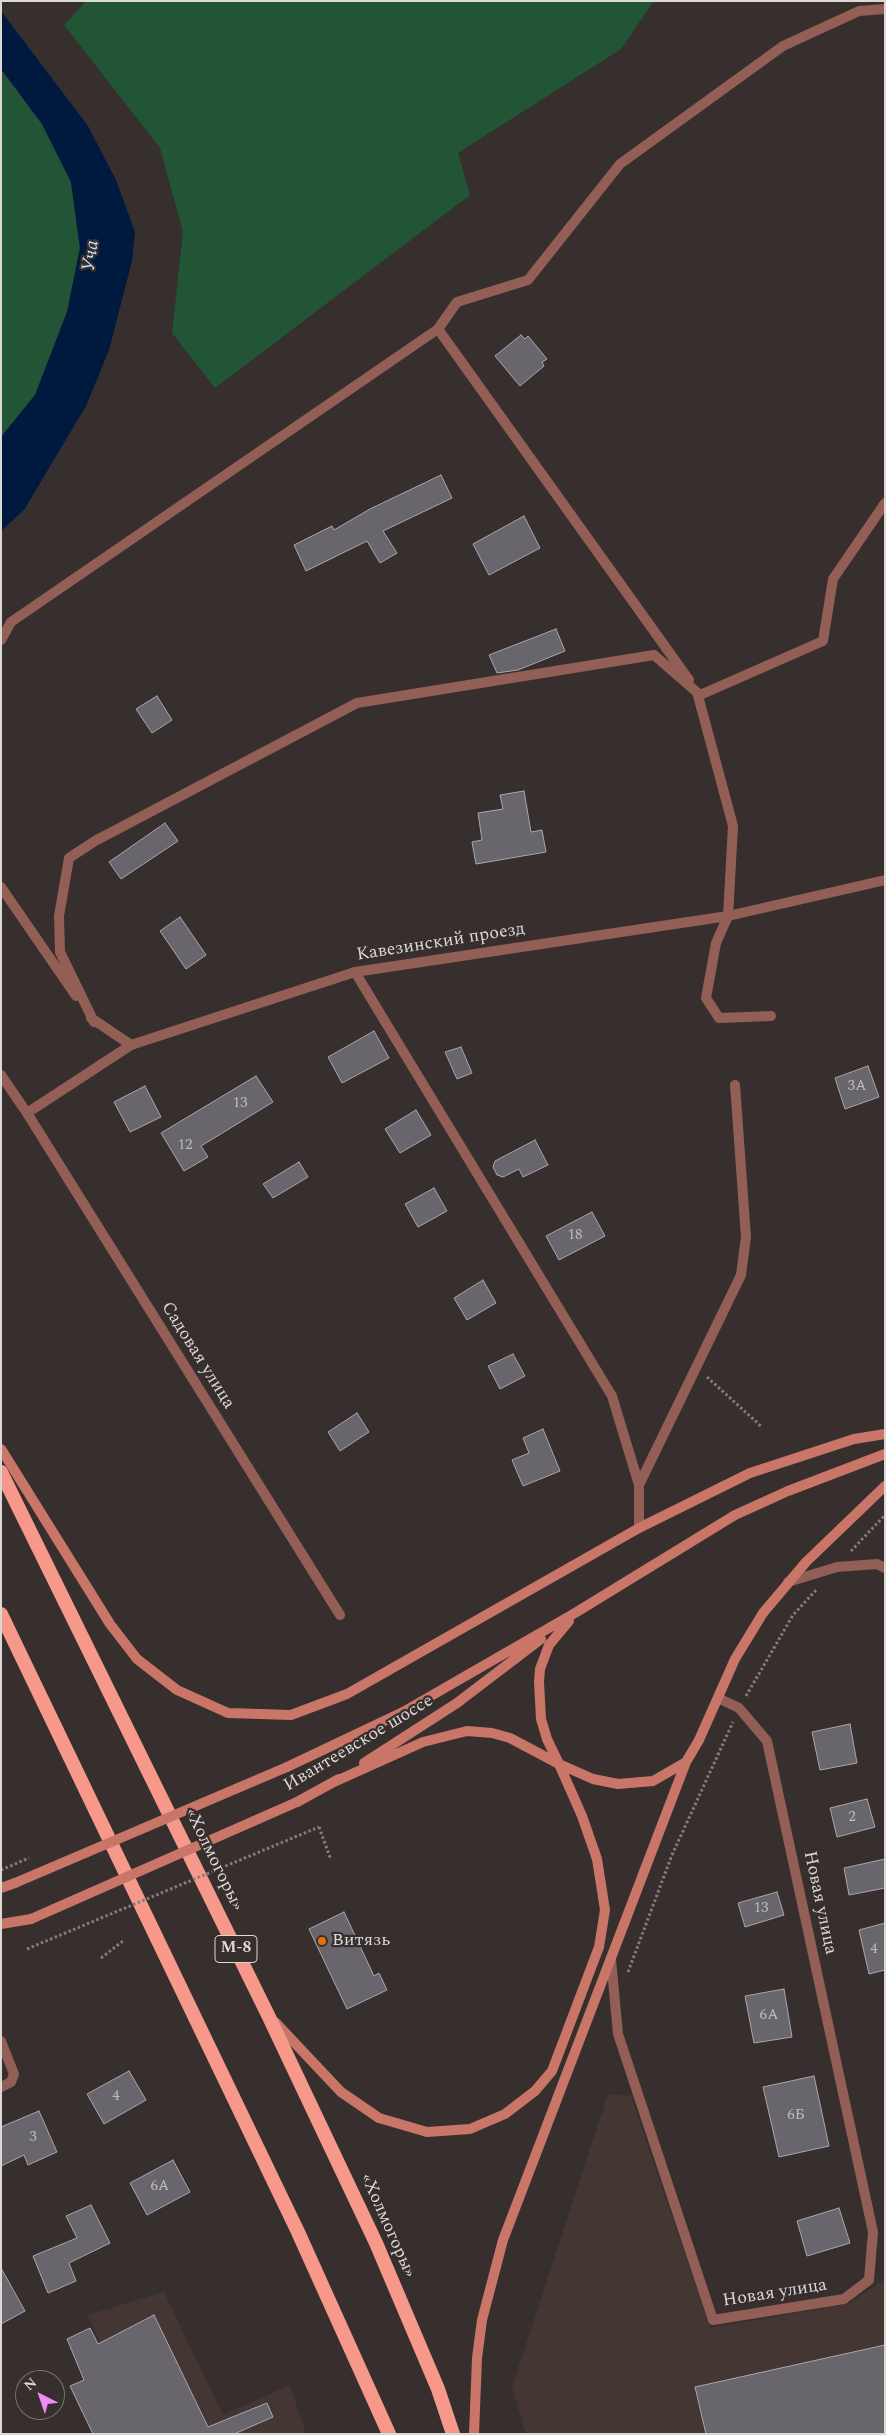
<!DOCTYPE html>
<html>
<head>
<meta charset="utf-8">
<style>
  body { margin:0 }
  #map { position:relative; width:886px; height:2435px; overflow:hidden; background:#362f2d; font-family:Spectral,serif }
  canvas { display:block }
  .frame { position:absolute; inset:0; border:2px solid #dcd8d6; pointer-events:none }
  .north { position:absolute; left:15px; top:2370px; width:50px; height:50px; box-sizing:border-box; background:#362f2d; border:1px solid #787371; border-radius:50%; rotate:319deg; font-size:14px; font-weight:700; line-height:20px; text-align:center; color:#dcd8d6 }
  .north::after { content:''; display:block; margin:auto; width:18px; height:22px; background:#ed8cf9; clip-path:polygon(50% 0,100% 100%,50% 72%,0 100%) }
</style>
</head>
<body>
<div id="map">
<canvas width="886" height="2435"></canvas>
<div class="frame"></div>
<div class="north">N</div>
</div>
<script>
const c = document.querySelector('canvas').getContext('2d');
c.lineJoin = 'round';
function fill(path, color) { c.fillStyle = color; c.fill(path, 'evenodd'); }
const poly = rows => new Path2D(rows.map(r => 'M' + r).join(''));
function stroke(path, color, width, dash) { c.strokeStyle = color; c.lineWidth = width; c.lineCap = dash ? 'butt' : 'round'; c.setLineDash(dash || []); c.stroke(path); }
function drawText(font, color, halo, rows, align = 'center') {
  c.font = font + ' Spectral,serif'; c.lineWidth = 4.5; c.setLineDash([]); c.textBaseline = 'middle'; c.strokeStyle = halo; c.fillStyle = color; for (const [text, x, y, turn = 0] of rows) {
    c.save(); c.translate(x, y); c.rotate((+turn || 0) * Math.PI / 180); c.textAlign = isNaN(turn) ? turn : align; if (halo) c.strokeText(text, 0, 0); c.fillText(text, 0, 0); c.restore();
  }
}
fill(poly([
  [608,2094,631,2096,710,2328,848,2304,885,2279,885,2434,526,2434,512,2387],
  [164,2292,223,2415,290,2385,306,2434,144,2434,87,2315]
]), '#443733');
fill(poly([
  [86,1,654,1,621,49,458,153,470,195,215,388,172,333,183,232,160,148,64,25],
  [1,69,42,124,71,182,80,248,67,312,35,395,1,437]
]), '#215535');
fill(poly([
  [1,11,88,126,116,180,135,232,132,261,109,350,86,406,24,510,1,531,1,437,35,395,67,312,80,248,71,182,42,124,1,69]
]), '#00193f');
const building = poly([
  [521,335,525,339,528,336,547,359,542,362,544,366,520,386,495,356,521,335],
  [441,475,452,498,383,531,397,553,380,563,367,541,306,571,294,545,332,526,334,530,370,509,441,475],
  [524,516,540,548,489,575,473,544,524,516],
  [556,629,565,651,518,670,497,673,489,655,556,629],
  [157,696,172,720,152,733,136,709,157,696],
  [524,791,531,832,542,830,546,852,476,864,472,842,482,840,478,813,503,809,500,795,524,791],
  [165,823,178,841,121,879,109,862,165,823],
  [180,917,206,955,186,969,160,931,180,917],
  [374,1031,389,1058,342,1083,328,1057,374,1031],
  [461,1047,472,1073,457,1079,445,1052,461,1047],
  [868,1066,879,1097,845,1109,835,1078,868,1066],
  [256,1076,273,1102,201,1146,208,1157,184,1171,161,1133,256,1076],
  [145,1086,161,1117,130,1132,114,1102,145,1086],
  [416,1110,431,1135,400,1153,385,1129,416,1110],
  [535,1140,548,1165,523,1177,519,1169,503,1177,497,1175,493,1167,495,1161,535,1140],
  [299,1162,308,1177,273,1198,263,1184,299,1162],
  [434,1188,447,1211,418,1227,405,1204,434,1188],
  [592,1212,605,1236,559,1260,546,1236,592,1212],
  [483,1280,496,1303,467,1320,454,1298,483,1280],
  [513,1354,525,1376,500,1389,488,1366,513,1354],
  [357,1413,369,1432,340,1451,328,1432,357,1413],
  [543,1429,560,1471,523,1486,512,1460,529,1453,523,1438,543,1429],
  [850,1724,857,1763,820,1770,812,1732,850,1724],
  [867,1799,875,1827,837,1837,830,1808,867,1799],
  [885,1859,885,1888,849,1895,844,1868,885,1859],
  [777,1892,784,1915,745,1927,738,1903,777,1892],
  [344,1912,374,1976,379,1973,387,1990,347,2009,309,1929,344,1912],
  [885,1923,885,1970,869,1974,859,1930,885,1923],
  [784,1989,792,2037,754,2043,745,1996,784,1989],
  [129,2071,146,2100,104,2124,87,2094,129,2071],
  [814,2076,829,2146,779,2157,763,2087,814,2076],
  [39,2111,57,2152,28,2165,24,2155,1,2166,1,2127,39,2111],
  [173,2160,190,2192,147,2215,130,2183,173,2160],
  [91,2205,110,2243,69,2263,76,2281,48,2293,33,2256,77,2238,66,2216,91,2205],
  [839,2208,850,2243,807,2256,797,2221,839,2208],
  [1,2268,25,2311,1,2324,1,2268],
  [154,2315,208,2427,267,2403,273,2417,234,2434,93,2434,70,2386,84,2380,67,2339,90,2328,98,2344,154,2315],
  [885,2345,885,2434,706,2434,695,2387,885,2345]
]);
fill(building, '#68656c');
stroke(building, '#a9a7ad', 1);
stroke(poly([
  [707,1377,762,1427],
  [851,1551,885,1515],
  [746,1696,793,1615,817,1589],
  [319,1827,331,1860],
  [101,1958,123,1941],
  [628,1972,672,1855,733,1722]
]), '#837e7c', 3, [2.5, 2.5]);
stroke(poly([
  [438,329,689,680],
  [1,640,11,622,438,329,457,302,528,280,620,164,783,46,859,11,885,9],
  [697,692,733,826,728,916,716,943,706,998,719,1018,771,1016],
  [700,695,823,641,833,579,885,503],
  [1,887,76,996],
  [355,972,612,1396,639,1485],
  [91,1018,131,1045],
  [94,1022,60,952,59,916,69,858,95,841,357,703,654,655,700,695],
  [1,1075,27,1113],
  [639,1528,639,1485,741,1275,746,1237,735,1085],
  [788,1582,837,1567,877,1564,885,1568],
  [611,1959,618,2034,713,2320,844,2299,869,2280,873,2232,767,1741,739,1708,718,1698],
  [1,2041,14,2074,11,2082,1,2087]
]), '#935e55', 10);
stroke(poly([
  [340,1615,27,1113,131,1045,355,972,728,916,885,880]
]), '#935e55', 10);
stroke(poly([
  [1,1449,110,1624,137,1659,177,1690,228,1713,291,1715,347,1694,639,1528,750,1473,854,1439,885,1434],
  [569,1621,549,1645,540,1669,539,1682,541,1719,547,1739,559,1764,593,1779,618,1784,653,1781,686,1762],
  [364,1763,457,1703,541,1639],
  [287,1767,403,1712,575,1613,735,1515,788,1491,885,1454],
  [297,1802,339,1779],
  [1,1888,15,1883],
  [1,1924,31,1919],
  [275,2022,341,2092,379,2118,427,2132,470,2129,505,2114,535,2091,552,2071,599,1947,605,1910,597,1859,582,1816,559,1764,510,1738,492,1733,467,1731,423,1742,334,1782],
  [474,2434,477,2358,482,2320,503,2240,686,1762,699,1740,735,1659,763,1613,806,1562,885,1486]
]), '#c97568', 10);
stroke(poly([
  [1,1472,268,2015,376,2243,438,2389,453,2434],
  [1,1614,298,2232,389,2434]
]), '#f6988a', 14);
stroke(poly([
  [1,1870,29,1858],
  [27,1949,319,1827]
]), '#837e7c', 3, [2.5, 2.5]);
stroke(poly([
  [15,1883,287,1767],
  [31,1919,297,1802]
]), '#c97568', 10);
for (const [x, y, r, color] of [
  [322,1941,5,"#e8710a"]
]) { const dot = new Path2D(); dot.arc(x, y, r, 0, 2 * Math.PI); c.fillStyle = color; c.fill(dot); stroke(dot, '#362f2d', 2); }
drawText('15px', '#bfbbbc', null, [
  ["3А",857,1087],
  ["13",240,1104],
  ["12",185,1146],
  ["18",575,1236],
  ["2",852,1818],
  ["13",761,1909],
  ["4",874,1950],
  ["6А",769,2016],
  ["4",116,2097],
  ["6Б",796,2116],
  ["3",33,2138],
  ["6А",160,2187]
]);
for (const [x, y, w] of [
  [236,1949,42]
]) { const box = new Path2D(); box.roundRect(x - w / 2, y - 13.5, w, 27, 4); c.fillStyle = '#362f2d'; c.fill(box); stroke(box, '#dcd8d6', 1); }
drawText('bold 16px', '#dcd8d6', null, [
  ["М-8",236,1949]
]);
drawText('18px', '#dcd8d6', '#362f2d', [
  ["Кавезинский проезд",441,943,-9],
  ["Садовая улица",197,1356,58],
  ["Ивантеевское шоссе",359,1744,-31],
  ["«Холмогоры»",213,1860,64],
  ["Новая улица",819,1903,78],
  ["«Холмогоры»",387,2226,66],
  ["Новая улица",775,2294,-9]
]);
drawText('18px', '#dcd8d6', '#362f2d', [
  ["Витязь",332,1941]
], 'left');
drawText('italic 19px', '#c5defe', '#362f2d', [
  ["Уча",92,256,-82]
]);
</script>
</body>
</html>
